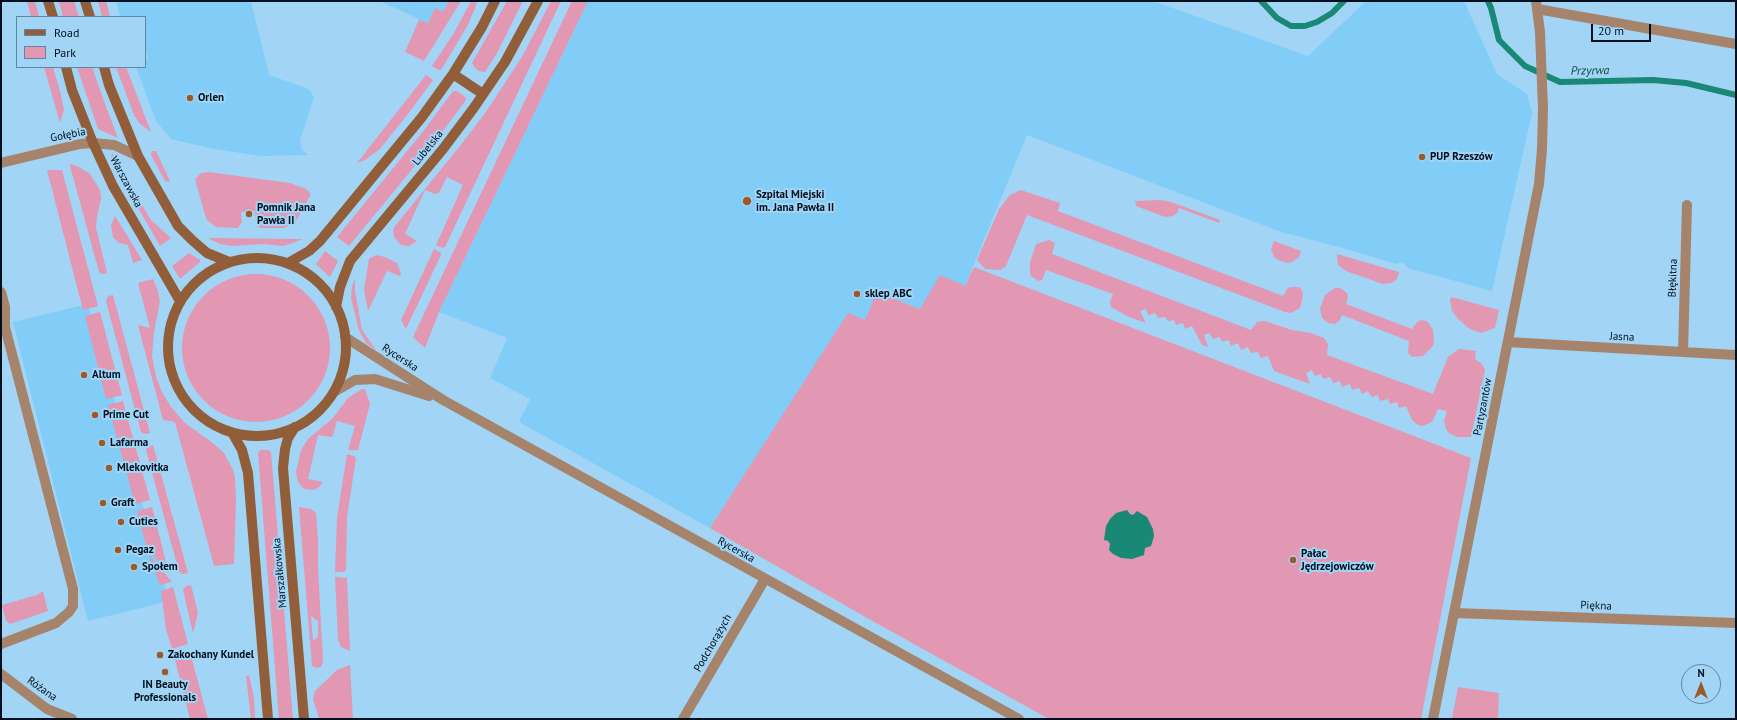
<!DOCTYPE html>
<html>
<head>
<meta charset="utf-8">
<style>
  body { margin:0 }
  #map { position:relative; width:1737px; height:720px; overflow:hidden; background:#a2d5f5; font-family:"PT Sans",sans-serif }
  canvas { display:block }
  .frame { position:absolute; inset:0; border:2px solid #00101e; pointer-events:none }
  .legend { position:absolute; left:16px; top:16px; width:130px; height:52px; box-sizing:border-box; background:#a2d5f5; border:1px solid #61869f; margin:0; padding:5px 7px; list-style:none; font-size:12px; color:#00101e }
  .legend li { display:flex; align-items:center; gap:8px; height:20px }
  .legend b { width:20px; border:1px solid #61869f }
  .north { position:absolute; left:1681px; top:664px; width:40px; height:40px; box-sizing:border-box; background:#a2d5f5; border:1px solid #61869f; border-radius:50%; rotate:0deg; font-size:11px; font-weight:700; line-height:16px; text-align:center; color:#00101e }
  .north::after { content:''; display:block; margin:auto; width:14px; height:18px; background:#9c5b26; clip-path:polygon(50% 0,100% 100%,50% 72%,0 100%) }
  .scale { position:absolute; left:1591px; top:24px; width:60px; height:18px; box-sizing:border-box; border:2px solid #00101e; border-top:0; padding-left:5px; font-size:12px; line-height:14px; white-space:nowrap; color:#00101e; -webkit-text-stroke:3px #a2d5f5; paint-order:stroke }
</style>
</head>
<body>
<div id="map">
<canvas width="1737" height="720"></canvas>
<div class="frame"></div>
<ul class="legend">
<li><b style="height:5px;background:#915e39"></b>Road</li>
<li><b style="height:11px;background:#e297b2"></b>Park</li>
</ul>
<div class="north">N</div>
<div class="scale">20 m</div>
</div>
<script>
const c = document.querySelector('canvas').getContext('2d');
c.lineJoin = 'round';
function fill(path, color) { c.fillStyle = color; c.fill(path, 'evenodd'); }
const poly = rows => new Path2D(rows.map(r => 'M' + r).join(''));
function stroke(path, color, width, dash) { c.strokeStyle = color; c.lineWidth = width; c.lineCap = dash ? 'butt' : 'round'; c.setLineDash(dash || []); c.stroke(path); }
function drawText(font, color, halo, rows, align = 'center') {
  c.font = font + ' "PT Sans",sans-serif'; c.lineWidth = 4; c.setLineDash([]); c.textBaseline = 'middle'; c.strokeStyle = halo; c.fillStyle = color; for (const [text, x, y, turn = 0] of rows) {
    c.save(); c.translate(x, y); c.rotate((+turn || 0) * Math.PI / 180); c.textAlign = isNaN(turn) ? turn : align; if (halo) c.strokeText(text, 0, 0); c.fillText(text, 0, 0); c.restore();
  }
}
fill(poly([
  [116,1,251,1,269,75,309,89,314,97,300,141,302,149,308,155,261,156,214,149,171,139,156,121,136,67,145,67,145,59,148,59,145,46,145,17,120,17],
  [380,1,455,1,440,30,408,46,419,19],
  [588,1,1153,1,1308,56,1366,1,1464,1,1497,74,1527,94,1532,113,1492,291,1408,268,1403,262,1396,264,1343,248,1281,232,1027,135,965,286,920,309,878,292,865,320,727,501,710,528,519,422,530,399,490,378,507,338,439,312],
  [88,304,169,601,88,621,13,322]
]), '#82ccf8');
fill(poly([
  [27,1,35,1,39,17,31,17],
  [59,1,74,1,79,17,63,17],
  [98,1,106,1,110,17,102,17],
  [449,1,461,1,424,61,405,52,419,20,428,23,435,8,443,12],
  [471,1,477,3,468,25,441,70,439,70,432,66,454,33],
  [507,1,523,1,497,53,485,72,479,71,475,68,472,63],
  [551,1,561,1,445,247,443,248,436,245,463,185,447,177,439,193,435,194,425,190,405,234,417,241,409,246,401,245,394,237,393,230,395,226,460,146,488,109,523,55],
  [572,1,588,1,439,312,425,348,413,337],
  [44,67,53,67,61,95,64,110,60,123],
  [77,67,92,67,105,104,118,138,98,129],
  [116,67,126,67,151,132,139,123,134,115],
  [426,75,433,80,411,110,380,149,365,160,357,163],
  [453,91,457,91,465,97,466,100,437,139,349,246,337,237,425,129],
  [152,151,156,151,170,181,169,182,165,181,151,155],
  [112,154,115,155,130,185,151,220,171,238,160,246,117,171,111,157],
  [71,164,79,167,90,174,100,190,101,199,97,216,96,228,107,273,102,274,99,272,70,166],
  [47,170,62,170,98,306,83,310],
  [208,172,290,183,306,189,311,194,295,223,284,228,260,228,256,222,255,211,241,212,242,222,238,228,216,227,207,220,205,215,195,179,201,173],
  [1021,190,1060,203,1058,211,1283,296,1288,288,1291,287,1299,287,1302,290,1303,296,1300,308,1291,313,1285,312,1027,215,1006,266,1000,270,985,269,977,260,999,209,1010,195],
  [1161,200,1171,202,1220,220,1219,223,1179,208,1177,213,1173,216,1165,217,1136,206,1135,201],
  [115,216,142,260,133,263,128,245,119,243,113,237,111,225],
  [208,238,300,239,303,239,284,246,263,244,231,246,220,244],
  [1049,240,1055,243,1052,254,1251,330,1257,322,1265,321,1292,330,1311,333,1324,338,1328,344,1327,355,1433,394,1448,357,1459,349,1476,351,1475,359,1482,364,1485,370,1471,437,1457,437,1449,433,1446,429,1444,421,1447,411,1438,409,1432,422,1423,426,1418,425,1412,420,1406,406,1399,408,1397,402,1390,404,1388,399,1380,401,1378,395,1372,397,1368,391,1362,394,1359,388,1352,390,1350,384,1342,387,1340,381,1333,383,1330,377,1323,379,1321,374,1315,376,1312,370,1306,373,1310,384,1274,371,1268,356,1261,358,1258,352,1251,353,1248,347,1241,350,1238,343,1231,346,1229,340,1222,342,1220,337,1213,339,1209,333,1204,335,1208,347,1202,345,1192,326,1185,329,1183,323,1176,325,1174,320,1168,321,1165,317,1158,318,1155,313,1148,315,1146,309,1140,311,1146,323,1129,317,1111,307,1110,302,1113,294,1046,270,1042,280,1038,281,1031,276,1030,273,1030,262,1036,244],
  [1274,241,1301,251,1299,257,1292,262,1287,263,1278,260,1274,257,1271,249],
  [434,249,441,253,441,255,406,329,401,320],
  [325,251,338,261,330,277,316,264],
  [189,253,200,260,200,262,180,279,172,266],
  [1337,254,1399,272,1397,279,1392,283,1383,284,1346,271,1338,265],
  [376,255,385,257,397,263,401,274,400,276,387,271,368,311,364,290,369,259],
  [974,267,1471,458,1421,719,1049,719,869,619,710,528,848,313,865,320,877,292,920,309,940,275,965,286],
  '182 348a74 74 0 1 1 148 0a74 74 0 1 1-148 0Z',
  [153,279,158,291,160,301,154,332,152,356,156,377,162,392,171,407,185,423,214,444,224,453,233,470,235,478,236,500,234,564,214,566,175,422,163,420,138,325,150,328,138,283],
  [355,279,355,291,362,330,376,350,366,343,359,330,351,298,352,286],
  [1335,288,1340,288,1347,293,1348,297,1346,304,1412,329,1418,321,1422,320,1428,322,1433,330,1434,340,1433,346,1423,356,1412,357,1408,353,1409,341,1342,315,1340,320,1335,324,1328,323,1322,318,1320,309,1325,295],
  [113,295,150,433,145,434,141,432,106,301,108,296],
  [1451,297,1499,310,1495,328,1481,333,1470,329,1459,320,1452,311,1450,300],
  [100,312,122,395,106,399,85,316],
  [362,389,365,389,370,404,358,450,348,450,355,426,337,421,333,435,331,437,318,435,308,479,323,482,319,487,315,490,304,489,298,482,296,472,301,450,308,439,333,418,348,398],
  [123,401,150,500,135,504,108,405],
  [153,445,188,573,183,574,179,572,146,450,148,447],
  [260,450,268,450,271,452,293,719,279,719,258,453],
  [347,454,354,456,356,458,347,517,346,570,344,572,335,572,337,518],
  [152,507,169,574,146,546,137,511],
  [299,507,311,509,316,513,318,538,318,567,323,662,321,667,317,668,312,666],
  [311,616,318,621,318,637,313,641],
  [148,554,172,582,160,585],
  [335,577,347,578,350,651,341,647,338,640],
  [191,585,198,613,193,633,183,590,186,586],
  [173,587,188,644,172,649,166,629,161,591],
  [43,591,48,611,13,623,10,624,6,621,2,605,37,595],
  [190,652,208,719,190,719,174,656],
  [350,665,353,719,319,719,313,699,315,691,337,670],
  [249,675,254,698,255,719,251,719,246,676],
  [1458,687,1499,693,1498,719,1452,719]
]), '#e297b2');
fill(poly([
  [1127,510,1130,514,1133,515,1137,511,1147,517,1153,529,1154,536,1151,546,1145,548,1144,555,1132,559,1121,558,1113,554,1109,550,1110,544,1108,541,1104,540,1106,526,1110,519,1116,513]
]), '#198874');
stroke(poly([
  [1261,1,1277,18,1291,26,1305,26,1317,22,1332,13,1344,1],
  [1488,1,1491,8,1499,40,1525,66,1560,82,1653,80,1686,83,1736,95]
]), '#198874', 6);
stroke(poly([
  [1537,9,1736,44],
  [1,163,80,144,93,143,114,145,138,156],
  [1,292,5,307,5,327,73,589,73,606,69,612,56,623,1,644],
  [345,337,443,400,1019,719],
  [1508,342,1736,355],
  [1683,352,1687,205],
  [334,392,355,380,375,379,429,396],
  [1454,613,1736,623],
  [1,674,47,709,72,719],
  [683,719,765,579],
  [1433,719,1539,184,1542,149,1543,109,1540,32,1536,1]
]), '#a6836b', 10);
stroke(poly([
  [48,1,53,17],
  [85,1,90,17],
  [66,67,72,90,93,143,113,186,180,301],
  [104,67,109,85,138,156,178,226,192,240,207,253,229,262],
  [453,74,483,94],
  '168 347a89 89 0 1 1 178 0a89 89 0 1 1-178 0Z',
  [288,263,309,251,320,241,422,117,453,74,482,27,495,1],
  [336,307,340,287,350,261,443,149,473,109,505,62,538,1],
  [295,427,288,438,285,449,283,468,304,719],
  [233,434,242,450,248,473,268,719]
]), '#915e39', 10);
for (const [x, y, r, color] of [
  [190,98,4,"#9c5b26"],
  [1422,157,4,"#9c5b26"],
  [747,201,5,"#9c5b26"],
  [249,214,4,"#9c5b26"],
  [857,294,4,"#9c5b26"],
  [84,375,4,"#9c5b26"],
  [95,415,4,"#9c5b26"],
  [102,443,4,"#9c5b26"],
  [109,468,4,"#9c5b26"],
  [103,503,4,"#9c5b26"],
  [121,522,4,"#9c5b26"],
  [118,550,4,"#9c5b26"],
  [1293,560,4,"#9c5b26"],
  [134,567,4,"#9c5b26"],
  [160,655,4,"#9c5b26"],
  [165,672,4,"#9c5b26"]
]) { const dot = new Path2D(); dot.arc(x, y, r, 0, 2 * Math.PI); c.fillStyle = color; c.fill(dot); stroke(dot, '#a2d5f5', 1.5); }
drawText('bold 11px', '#00101e', '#a2d5f5', [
  ["Orlen",198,98],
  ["PUP Rzeszów",1430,157],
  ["Szpital Miejski",756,195],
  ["im. Jana Pawła II",756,208],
  ["Pomnik Jana",257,208],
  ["Pawła II",257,221],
  ["sklep ABC",865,294],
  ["Altum",92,375],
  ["Prime Cut",103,415],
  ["Lafarma",110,443],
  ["Mlekovitka",117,468],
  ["Graft",111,503],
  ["Cuties",129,522],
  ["Pegaz",126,550],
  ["Pałac",1301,554],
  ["Jędrzejowiczów",1301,567],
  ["Społem",142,567],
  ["Zakochany Kundel",168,655],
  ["IN Beauty",165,685,"center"],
  ["Professionals",165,698,"center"]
], 'left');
drawText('11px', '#00101e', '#a2d5f5', [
  ["Gołębia",68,135,-11],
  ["Lubelska",428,148,-51],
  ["Warszawska",126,182,62],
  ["Błękitna",1673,278,-88],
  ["Jasna",1622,337,3],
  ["Rycerska",400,358,33],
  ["Partyzantów",1483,407,-79],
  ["Rycerska",736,550,29],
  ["Marszałkowska",280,573,-95],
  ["Piękna",1596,606,2],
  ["Podchorążych",713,643,-60],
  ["Różana",42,689,35]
]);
drawText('italic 12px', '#0f4a3e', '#a2d5f5', [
  ["Przyrwa",1590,71,-1]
]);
</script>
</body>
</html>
